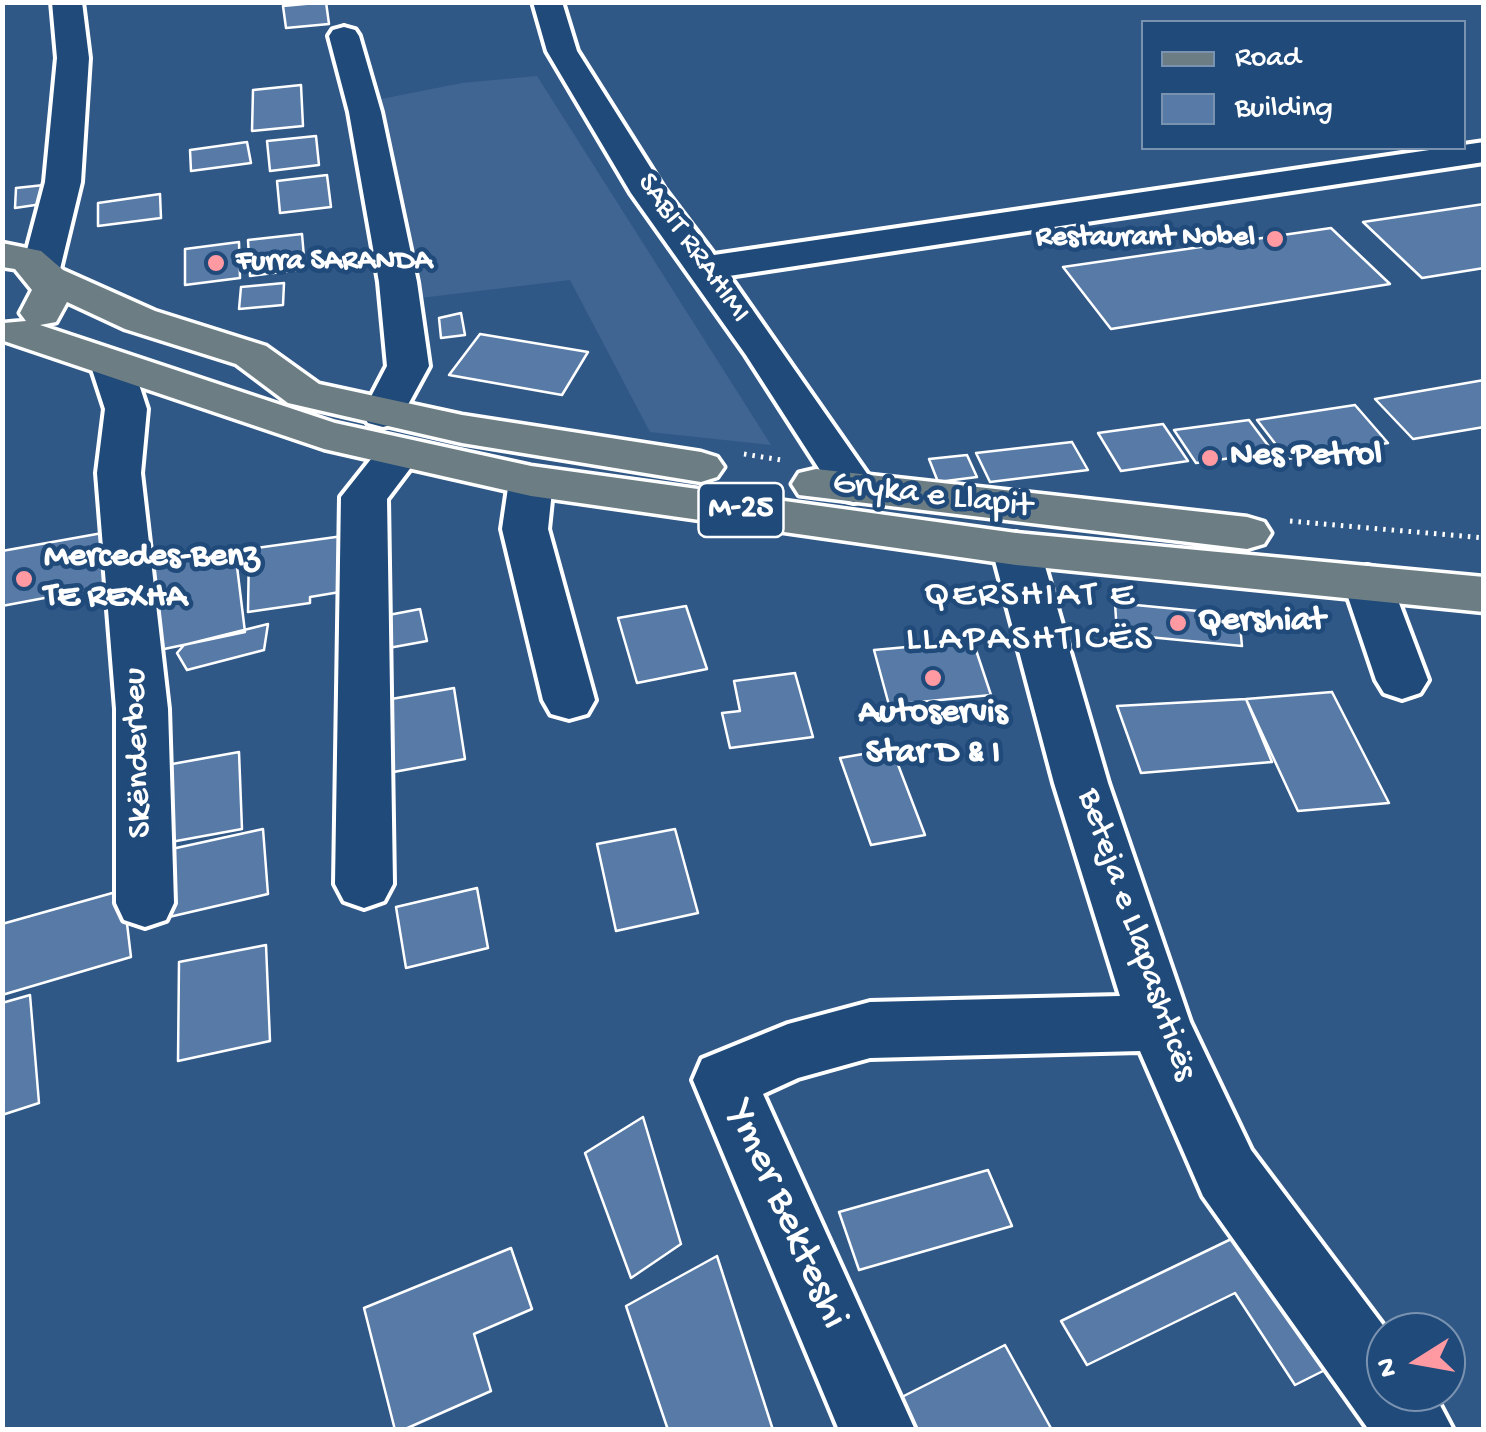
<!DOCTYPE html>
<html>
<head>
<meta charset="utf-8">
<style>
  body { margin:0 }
  #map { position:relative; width:1486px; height:1432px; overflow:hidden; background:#305887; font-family:"Gochi Hand",sans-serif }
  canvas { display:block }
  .frame { position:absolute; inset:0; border:5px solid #fff; pointer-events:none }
  .legend { position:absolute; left:1141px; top:20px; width:325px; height:130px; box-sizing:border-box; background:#1f4a7a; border:2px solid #7992af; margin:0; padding:12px 18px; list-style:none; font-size:30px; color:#fff }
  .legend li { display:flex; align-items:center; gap:20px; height:50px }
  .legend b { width:50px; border:2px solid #7992af }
  .north { position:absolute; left:1366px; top:1312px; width:100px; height:100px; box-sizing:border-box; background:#1f4a7a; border:2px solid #7992af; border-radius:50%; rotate:259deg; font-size:28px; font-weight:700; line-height:40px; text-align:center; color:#fff }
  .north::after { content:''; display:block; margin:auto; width:35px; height:45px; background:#ff9aa2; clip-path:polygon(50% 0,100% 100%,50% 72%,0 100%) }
</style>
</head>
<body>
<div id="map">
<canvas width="1486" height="1432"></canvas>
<div class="frame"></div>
<ul class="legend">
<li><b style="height:12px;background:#6c7e84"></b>Road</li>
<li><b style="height:28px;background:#577aa6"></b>Building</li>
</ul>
<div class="north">N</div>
</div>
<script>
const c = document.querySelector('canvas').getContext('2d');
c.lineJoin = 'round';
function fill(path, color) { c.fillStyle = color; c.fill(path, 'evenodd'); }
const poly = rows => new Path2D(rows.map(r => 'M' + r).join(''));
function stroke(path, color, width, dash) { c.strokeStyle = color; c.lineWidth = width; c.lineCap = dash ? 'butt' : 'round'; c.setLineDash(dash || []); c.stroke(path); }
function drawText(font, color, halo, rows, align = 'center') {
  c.font = font + ' "Gochi Hand",sans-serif'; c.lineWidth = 9; c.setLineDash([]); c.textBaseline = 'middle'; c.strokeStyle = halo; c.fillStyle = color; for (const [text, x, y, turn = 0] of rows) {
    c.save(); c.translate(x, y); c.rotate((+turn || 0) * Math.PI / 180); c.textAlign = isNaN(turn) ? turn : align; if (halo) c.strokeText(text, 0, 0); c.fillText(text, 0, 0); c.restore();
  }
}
fill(poly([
  [537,76,771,445,650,432,570,280,420,298,366,102,462,83]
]), '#406592');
const building = poly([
  [326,2,329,24,286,28,283,6,326,2],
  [301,85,303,126,252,131,253,90,301,85],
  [316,136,319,165,270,171,267,141,316,136],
  [247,142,251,163,191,171,190,150,247,142],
  [327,175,331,207,280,213,277,181,327,175],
  [44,185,42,204,15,208,16,188,44,185],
  [160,194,161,218,98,226,98,203,160,194],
  [1484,204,1484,268,1422,278,1363,222,1484,204],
  [1331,228,1390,284,1111,329,1063,267,1331,228],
  [302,234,305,269,250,276,248,240,302,234],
  [239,242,240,278,185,285,185,249,239,242],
  [284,283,283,305,239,309,241,287,284,283],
  [461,313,465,335,441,338,439,318,461,313],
  [480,334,588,352,562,395,449,375,480,334],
  [1484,380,1484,427,1413,439,1375,399,1484,380],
  [1355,405,1388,443,1287,459,1257,420,1355,405],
  [1249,420,1273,452,1196,463,1174,430,1249,420],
  [1163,424,1188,461,1121,471,1098,433,1163,424],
  [1072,442,1088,470,990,482,976,453,1072,442],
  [967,455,977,477,938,482,929,459,967,455],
  [108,532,108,586,2,606,2,551,108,532],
  [343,536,346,591,310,597,310,603,248,612,249,549,343,536],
  [235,550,245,632,150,652,145,568,235,550],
  [1115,603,1239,615,1242,646,1117,634,1115,603],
  [686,606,707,669,637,683,618,618,686,606],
  [420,609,427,641,383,649,378,617,420,609],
  [268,624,264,650,187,670,177,653,184,645,268,624],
  [973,641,991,695,889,705,874,650,973,641],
  [795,673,813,737,730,748,722,713,740,711,734,681,795,673],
  [454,688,465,759,388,773,380,701,454,688],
  [1332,692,1389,803,1298,811,1246,699,1332,692],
  [1246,699,1272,762,1141,773,1117,706,1246,699],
  [892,749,925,835,871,845,840,758,892,749],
  [239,752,242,829,160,844,161,766,239,752],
  [263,829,268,894,169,917,167,850,263,829],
  [675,829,698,913,616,931,597,844,675,829],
  [477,888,488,948,406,968,396,907,477,888],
  [123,890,131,957,2,995,2,924,123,890],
  [266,945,270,1041,178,1061,179,962,266,945],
  [30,995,39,1103,2,1115,2,1003,30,995],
  [643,1117,681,1244,631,1278,585,1153,643,1117],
  [988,1170,1012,1226,859,1270,839,1212,988,1170],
  [1252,1229,1343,1361,1295,1385,1235,1293,1087,1365,1061,1321,1252,1229],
  [511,1248,532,1309,474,1334,491,1391,403,1430,395,1430,364,1308,511,1248],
  [717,1256,773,1430,668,1430,626,1306,717,1256],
  [1005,1345,1052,1430,891,1430,880,1408,1005,1345]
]);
fill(building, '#577aa6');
stroke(building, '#fff', 2.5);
const minor = poly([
  [52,2,82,2,89,58,81,182,60,269,54,277,41,280,28,277,22,269,45,182,57,58,52,2],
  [533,2,562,2,577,51,664,189,714,255,1484,142,1484,162,729,276,877,488,870,498,854,502,838,498,746,355,631,193,547,51,533,2],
  [344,27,355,30,359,36,381,112,417,282,429,366,398,423,383,427,368,423,362,414,387,366,379,282,349,112,329,36,333,30,344,27],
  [112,354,127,357,133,366,147,409,141,473,168,709,174,903,166,920,145,927,124,920,116,903,116,709,97,473,105,409,91,366,97,357,112,354],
  [399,440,415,444,421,454,387,499,393,884,384,901,364,908,344,901,335,884,341,497,383,444,399,440],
  [531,467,547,471,553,481,548,529,595,700,587,714,569,719,551,714,543,700,502,529,509,481,515,471,531,467],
  [1016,533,1033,538,1040,549,1108,783,1190,1022,1251,1150,1388,1332,1386,1392,1433,1392,1453,1430,1369,1430,1203,1196,1140,1051,870,1058,798,1078,763,1094,915,1430,839,1430,693,1080,702,1059,788,1024,870,1002,1120,996,1054,783,992,549,999,538,1016,533],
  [1367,566,1384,570,1391,582,1428,680,1420,693,1402,699,1384,693,1376,680,1343,582,1350,570,1367,566]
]);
const major = poly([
  [2,243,41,251,63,270,155,311,266,346,319,384,462,415,701,452,717,457,724,467,717,477,701,482,462,443,288,403,236,364,125,329,67,302,56,322,40,325,335,423,531,466,1016,533,1484,577,1484,612,1016,565,531,496,324,449,4,341,4,323,26,321,20,313,32,290,15,269,2,267,2,243],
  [816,469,1247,517,1264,522,1271,533,1264,544,1247,549,799,495,792,484,799,473,816,469]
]);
stroke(minor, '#fff', 8);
stroke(major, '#fff', 7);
stroke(poly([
  [744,454,781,460],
  [1290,521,1484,538]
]), '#fff', 5, [2.5, 6]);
fill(minor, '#1f4a7a');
fill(major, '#6c7e84');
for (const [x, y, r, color] of [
  [1275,239,10,"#ff9aa2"],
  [216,263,10,"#ff9aa2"],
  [1210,458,10,"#ff9aa2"],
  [24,579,10,"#ff9aa2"],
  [1178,623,10,"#ff9aa2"],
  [933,678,10,"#ff9aa2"]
]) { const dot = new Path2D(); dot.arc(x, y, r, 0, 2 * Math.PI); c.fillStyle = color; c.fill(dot); stroke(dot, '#1f4a7a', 4); }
drawText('bold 30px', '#fff', '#1f4a7a', [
  ["Restaurant Nobel",1255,239],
  ["Furra SARANDA",236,263,"left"]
], 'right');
drawText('30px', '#fff', '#1f4a7a', [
  ["SABIT RRAHIMI",692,249,55]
]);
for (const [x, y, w] of [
  [741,510,85]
]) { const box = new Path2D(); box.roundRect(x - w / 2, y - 27, w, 54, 8); c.fillStyle = '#1f4a7a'; c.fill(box); stroke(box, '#fff', 2.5); }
drawText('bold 32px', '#fff', null, [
  ["M-25",741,510]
]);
drawText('bold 35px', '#fff', '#1f4a7a', [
  ["Nes Petrol",1230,458],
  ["Mercedes-Benz",44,559],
  ["TE REXHA",44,599],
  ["Qershiat",1198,623],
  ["Autoservis",933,715,"center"],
  ["Star D & I",933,755,"center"]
], 'left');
drawText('35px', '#fff', '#1f4a7a', [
  ["Gryka e Llapit",932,497,7],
  ["Skënderbeu",140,753,-92],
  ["Beteja e Llapashticës",1135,935,71]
]);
c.letterSpacing = '2.5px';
drawText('38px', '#fff', '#1f4a7a', [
  ["QERSHIAT E",1030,597],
  ["LLAPASHTICËS",1030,641]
]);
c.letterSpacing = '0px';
drawText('42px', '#fff', '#1f4a7a', [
  ["Ymer Bekteshi",785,1216,66]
]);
</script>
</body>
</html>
